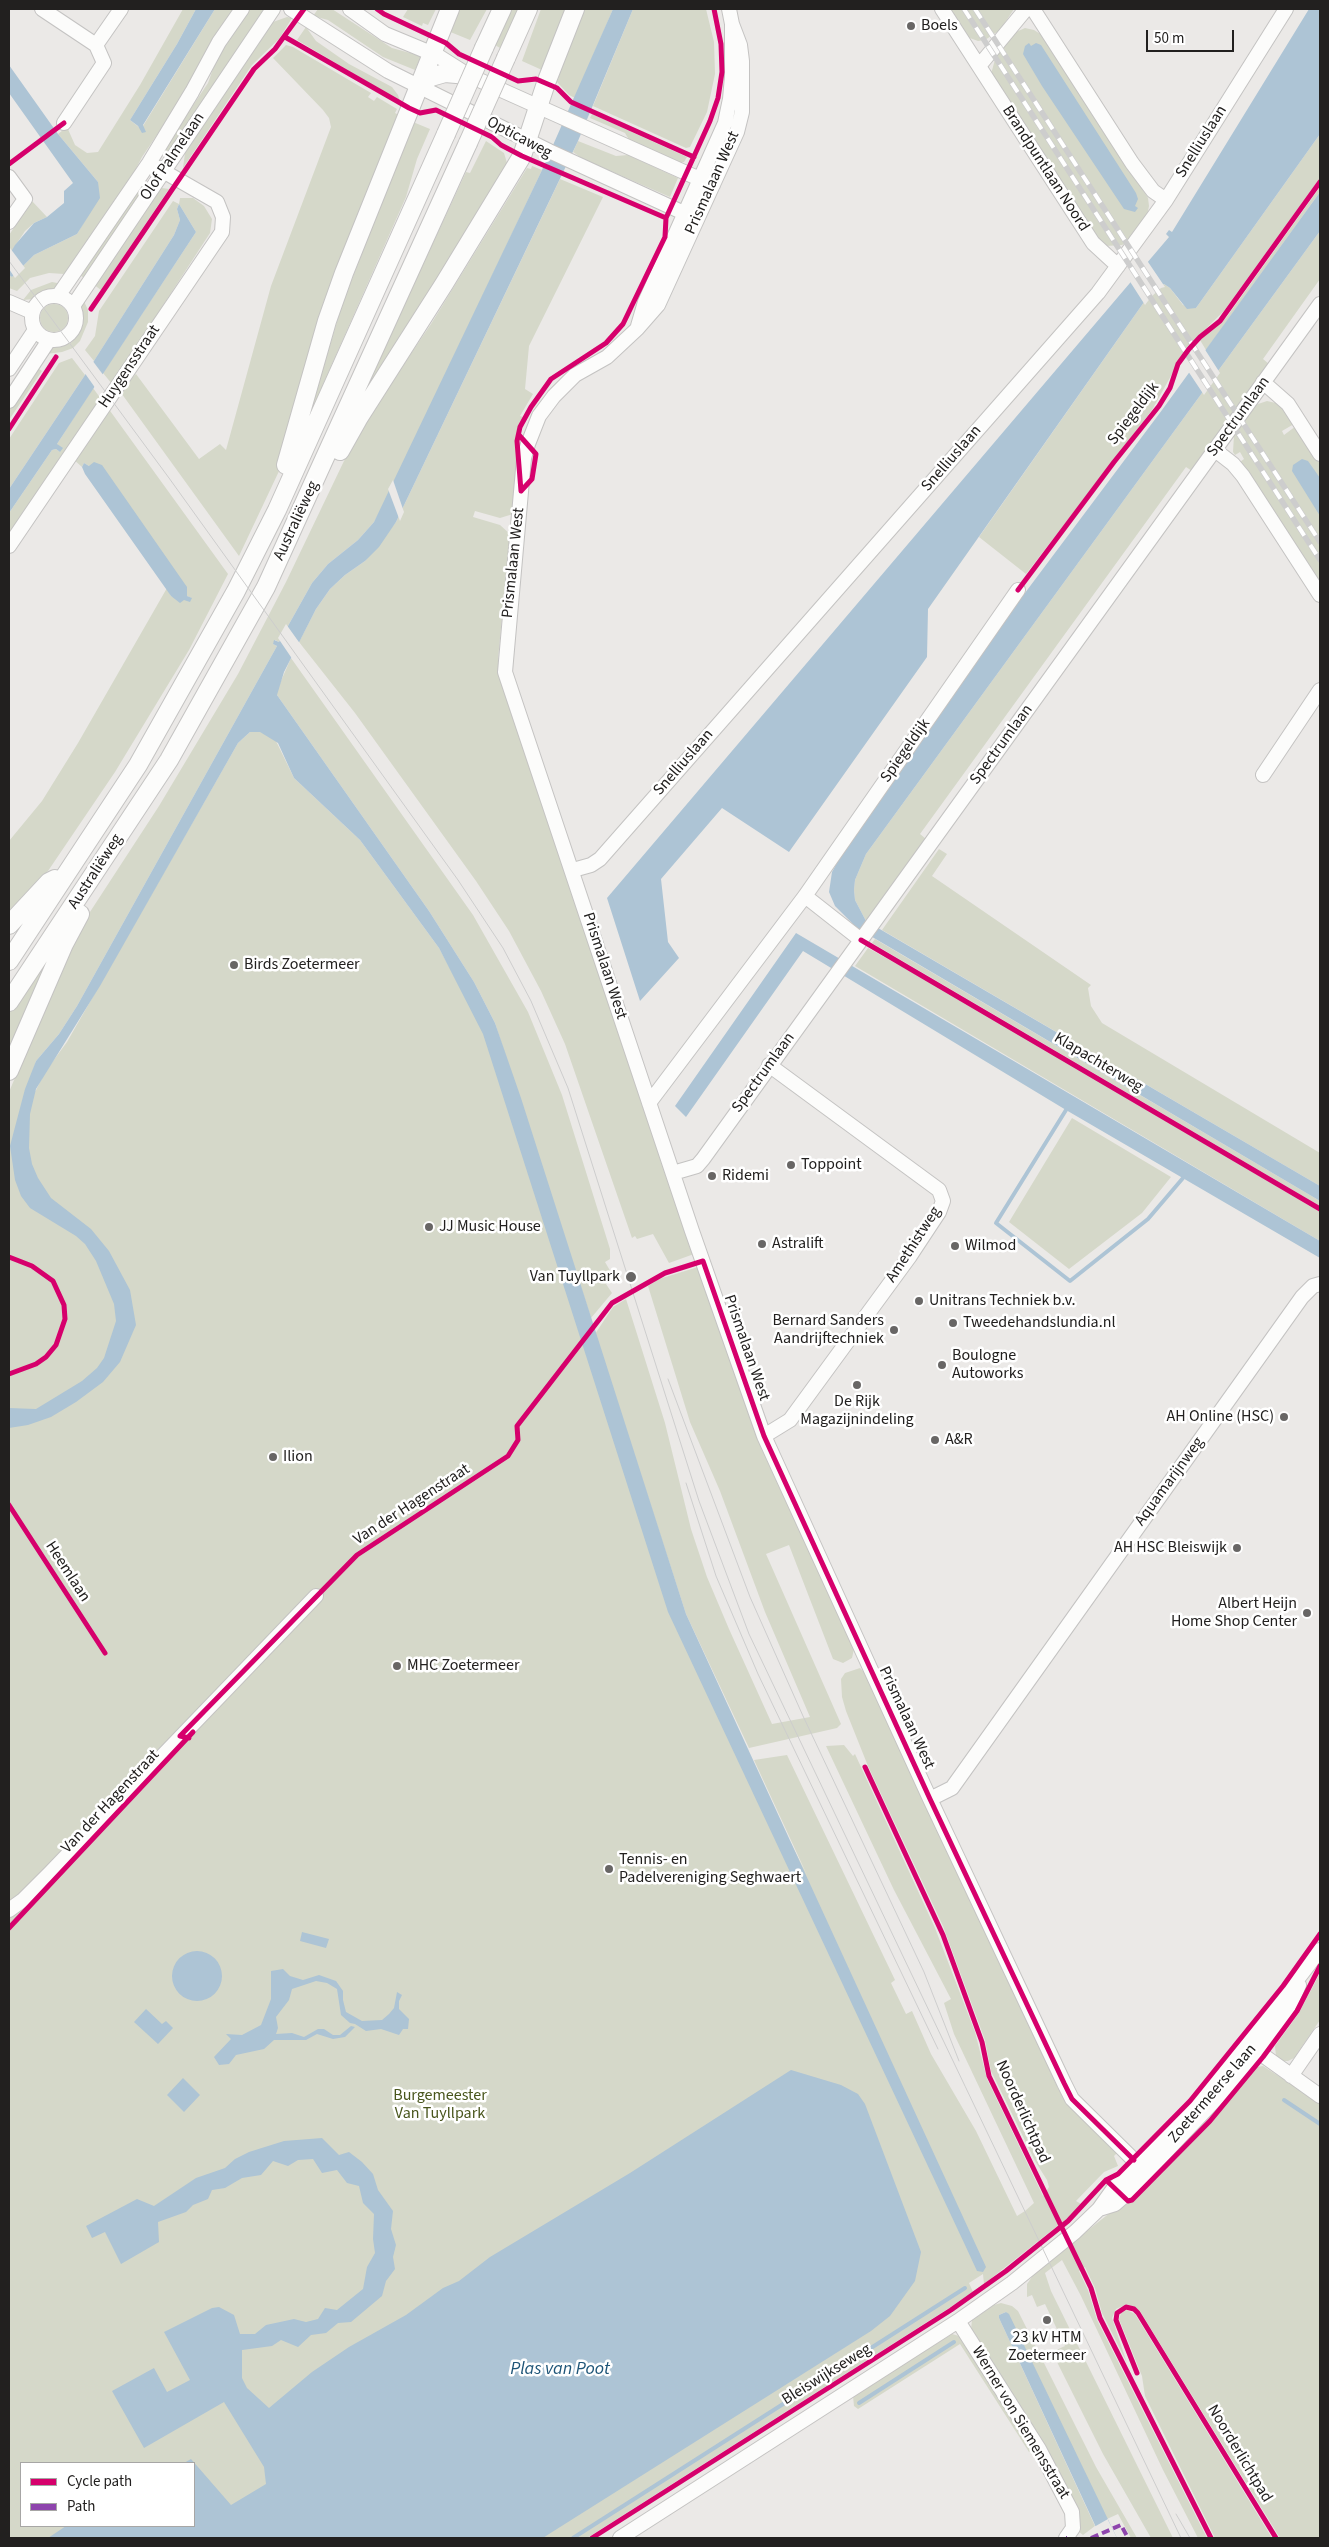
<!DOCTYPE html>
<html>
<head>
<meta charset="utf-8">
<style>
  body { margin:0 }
  #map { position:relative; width:1329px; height:2547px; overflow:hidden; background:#ebe9e7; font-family:"Source Sans 3",sans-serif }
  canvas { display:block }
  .frame { position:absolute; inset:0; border:10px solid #22201f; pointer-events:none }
  .legend { position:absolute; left:20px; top:2462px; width:175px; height:65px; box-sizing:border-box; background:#fff; border:1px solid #a7a6a5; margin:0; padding:6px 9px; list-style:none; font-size:15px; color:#22201f }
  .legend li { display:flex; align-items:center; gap:10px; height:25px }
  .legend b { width:25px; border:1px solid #a7a6a5 }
  .scale { position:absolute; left:1146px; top:30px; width:88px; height:22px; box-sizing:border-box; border:2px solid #22201f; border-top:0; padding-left:6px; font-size:15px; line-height:18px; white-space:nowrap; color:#22201f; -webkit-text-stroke:4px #fff; paint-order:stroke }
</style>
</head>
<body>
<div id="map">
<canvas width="1329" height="2547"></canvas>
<div class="frame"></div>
<ul class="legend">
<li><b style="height:6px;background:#d6006c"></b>Cycle path</li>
<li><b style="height:6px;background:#8e44ad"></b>Path</li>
</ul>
<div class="scale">50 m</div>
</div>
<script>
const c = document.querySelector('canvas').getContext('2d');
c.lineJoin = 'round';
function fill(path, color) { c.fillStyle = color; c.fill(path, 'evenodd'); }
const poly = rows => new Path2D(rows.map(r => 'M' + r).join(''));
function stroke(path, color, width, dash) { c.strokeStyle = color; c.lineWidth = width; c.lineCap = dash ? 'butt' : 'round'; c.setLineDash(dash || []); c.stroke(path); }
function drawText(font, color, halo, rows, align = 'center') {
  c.font = font + ' "Source Sans 3",sans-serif'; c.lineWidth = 5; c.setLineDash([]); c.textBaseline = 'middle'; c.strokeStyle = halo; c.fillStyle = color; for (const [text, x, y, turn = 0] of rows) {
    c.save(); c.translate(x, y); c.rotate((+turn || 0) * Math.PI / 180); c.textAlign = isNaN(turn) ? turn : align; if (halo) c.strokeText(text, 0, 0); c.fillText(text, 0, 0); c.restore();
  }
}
fill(poly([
  [183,9,196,9,177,44,130,120,145,132,143,126,215,9,236,9,204,65,142,157,125,190,72,269,69,268,64,274,49,273,30,278,17,291,9,288,9,275,12,277,34,255,77,234,87,217,98,182,58,134,67,127,75,145,87,153,98,152,140,85],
  [247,9,265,9,264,14,169,153,166,152,165,147,208,83,219,52],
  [318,9,332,9,392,48,421,56,415,70,383,57,328,20,313,16],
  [408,9,436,9,428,25,423,23,422,26,403,17],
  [459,9,487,9,470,40,448,31],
  [512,9,521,9,500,48,495,45],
  [541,9,567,9,542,70,522,61],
  [583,9,613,9,575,98,569,95,557,82,559,77,556,75],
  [633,9,706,9,714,42,715,74,707,112,690,147,686,148,593,106],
  [948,9,1014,9,1000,30,985,40,978,41,967,37],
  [287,17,292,18,279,39,252,65,183,168,185,153,273,22],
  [306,27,316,41,349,64,392,87,398,95,400,101,297,40],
  [1025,28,1034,30,1045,37,1148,198,1149,206,1147,216,1127,242,1122,245,1106,246,1098,241,991,74,996,56,1016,32],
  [286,45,293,47,371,93,368,97,374,101,377,97,397,109,395,113,399,115,280,469,239,556,119,390,136,374,199,459,220,444,226,450,271,286,331,127,329,118,323,110,273,58],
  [592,114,687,157,684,162,678,163,631,143,625,133,590,118],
  [413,122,430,129,417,159,406,197,309,416,342,305],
  [1320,134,1320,178,1224,311,1187,347,1152,410,1026,574,979,537,1149,295,1164,284,1170,288,1183,305,1196,308],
  [486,141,504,153,507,163,364,398,362,396,466,172,470,173],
  [578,141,616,156,628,155,678,178,670,197,583,159,573,152],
  [532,166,542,170,388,497,374,522,358,540,328,564,312,583,279,642,275,640,273,644,277,646,77,1006,59,1034,36,1061,21,1110,36,1090,45,1072,67,1042,238,743,250,732,260,731,275,739,294,778,360,840,439,948,490,1042,674,1613,807,1875,754,1760,787,1755,895,1980,891,1983,906,2014,912,2011,931,2054,976,2131,1017,2216,1025,2211,1034,2203,954,2034,944,2003,951,1999,894,1890,826,1746,844,1745,853,1756,855,1754,935,1928,975,2032,987,2079,1043,2196,1049,2187,1047,2180,1035,2161,991,2071,985,2040,943,1926,868,1766,846,1711,842,1697,841,1679,845,1673,860,1668,864,1672,892,1731,1058,2088,1070,2106,1118,2152,1114,2156,1118,2166,1104,2172,1076,2201,1081,2204,1070,2216,984,2284,983,2274,969,2283,973,2292,949,2308,587,2538,9,2538,9,1092,59,973,88,915,159,806,238,674,286,582,344,461,372,411,431,324,527,168,531,169],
  [21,2463,194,2463,194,2526,21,2526],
  [560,179,603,197,529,346,525,389,533,394,520,416,523,417,516,437,516,482,513,514,500,518,475,511,473,517,500,525,510,534,498,659,499,676,694,1254,669,1263,653,1234,637,1239,635,1236,632,1238,565,1044,541,991,509,931,476,881,355,713,299,642,316,609,330,589,345,575,365,561,396,522],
  [142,182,150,184,86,279,78,274],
  [1320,187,1320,192,1206,350,1200,340,1226,318],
  [162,188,169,189,101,290,93,284,153,193],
  [180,198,193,198,204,206,212,219,210,233,112,384,103,373,196,232,179,204,177,209,180,220,174,235,94,361,85,350,95,336,99,311,173,201,179,204],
  [32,201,47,217,34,223,25,231,9,255,9,235],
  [1320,231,1320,279,1263,359,1269,364,1192,471,1186,467,920,834,926,839,866,921,855,900,854,890,855,880,866,854],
  [52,282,62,284,34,299,23,300,31,290],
  [83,299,88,310,88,322,80,341,73,348,62,352,46,354,52,347,71,343,78,334],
  '40 318a14 14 0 1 1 28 0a14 14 0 1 1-28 0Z',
  [72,358,85,375,9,489,9,439,59,363],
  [36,367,42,371,9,420,9,408],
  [93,388,101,399,9,534,9,513,52,450,56,449,60,452,57,444],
  [1267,401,1280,404,1294,424,1282,431,1284,435,1296,426,1320,464,1320,586,1240,462,1244,459,1240,452,1235,455,1233,452,1234,435,1255,405],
  [108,408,228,574,189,650,115,772,48,871,9,914,9,841,42,801,78,743,167,588,171,596,184,600,191,598,187,596,89,466,84,463,82,467,73,459],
  [291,658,473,915,528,1012,562,1095,610,1249,610,1259,605,1262,615,1279,606,1284,612,1293,591,1318,495,1023,474,982,429,911,277,695,277,690],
  [939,849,947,854,932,876,1091,985,1088,988,1091,1006,1102,1023,1320,1153,1320,1186,882,930],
  [875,939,1320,1201,1320,1206,872,943],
  [54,946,9,1055,9,1013],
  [868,948,942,989,1320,1212,1320,1241,855,966],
  [1072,1118,1171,1177,1142,1213,1069,1269,1009,1222],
  [698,1267,762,1450,854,1649,852,1658,843,1663,833,1659,789,1545,766,1554,841,1724,837,1728,749,1748,686,1614,595,1334,613,1307,626,1299,665,1423,691,1529,707,1577,729,1629,772,1724,810,1717,765,1612,720,1491,690,1422,648,1286,659,1279],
  [1320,1973,1320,2020,1294,2058,1288,2061,1281,2061,1276,2056,1275,2046,1299,2013],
  [1263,2066,1320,2103,1320,2538,1280,2538,1140,2311,1127,2304,1116,2309,1112,2318,1127,2363,1102,2313,1095,2288,1085,2267,1079,2271,1088,2290,1097,2320,1207,2538,1198,2538,1163,2470,1081,2296,1062,2260,1045,2273,1051,2291,1173,2538,1151,2538,1103,2454,1052,2352,1065,2346,1045,2304,1037,2307,1032,2295,1027,2297,1027,2284,1034,2274,1097,2223,1120,2205,1133,2201,1185,2149,1257,2067],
  [1001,2303,1012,2306,1018,2311,1096,2467,1137,2538,1131,2538,1118,2514,1107,2519,1006,2312,999,2315,999,2318,1095,2526,1083,2535,1078,2531,971,2329,972,2320,994,2305],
  [1127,2310,1135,2314,1272,2538,1215,2538,1145,2396,1142,2376,1119,2319,1121,2313],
  [952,2334,959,2336,963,2342,1031,2450,1029,2452,960,2344,858,2409,854,2406,853,2396]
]), '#d5d8c9');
fill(poly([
  [196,9,215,9,143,125,146,132,142,133,138,126,130,120,177,44],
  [613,9,633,9,578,141,396,522,379,547,365,561,345,575,330,589,316,609,284,672,277,695,429,911,474,982,495,1023,521,1098,686,1614,986,2267,983,2272,977,2271,965,2245,668,1612,483,1034,439,948,360,840,294,778,278,743,260,732,250,732,238,743,100,986,36,1089,30,1114,29,1148,32,1164,38,1178,51,1198,91,1229,109,1251,130,1290,136,1325,120,1362,103,1382,76,1402,51,1417,28,1425,9,1428,9,1408,36,1409,82,1381,97,1368,104,1358,116,1321,114,1304,96,1261,85,1244,76,1236,30,1208,21,1196,15,1180,10,1146,25,1089,36,1061,59,1034,77,1006,277,646,273,644,274,640,279,642,312,583,328,564,358,540,374,522,542,170],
  [1309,9,1320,9,1320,134,1196,308,1187,309,1170,288,1164,284,1149,295,928,609,927,657,789,852,722,808,661,879,668,942,679,958,640,1001,607,898,1169,237,1166,234,1169,230,1172,232],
  [1029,43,1031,46,1036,43,1041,45,1136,193,1138,199,1135,206,1138,208,1135,212,1124,209,1042,86,1023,54,1025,46],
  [9,65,58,134,98,182,100,198,77,234,34,255,12,277,9,275,9,255,15,245,34,223,47,217,64,203,64,191,73,183,9,93],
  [1320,192,1320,231,866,854,855,880,854,890,855,900,866,921,1320,1186,1320,1201,857,928,835,906,829,892,832,872,838,861,986,645,1162,410],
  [179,204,196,232,57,444,63,448,60,452,56,449,52,450,9,513,9,489,85,375,174,235,180,220,177,209],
  [1302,459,1308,461,1320,478,1320,516,1292,471,1293,465],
  [94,462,102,465,187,587,187,596,192,598,190,602,184,600,180,603,171,596,85,474,82,467,84,463,89,466],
  [796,933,1320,1241,1320,1258,1066,1110,803,951,686,1117,675,1106],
  [302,1932,329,1939,326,1948,300,1941],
  '172 1976a25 25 0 1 1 50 0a25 25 0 1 1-50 0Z',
  [283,1969,290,1976,303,1980,319,1975,336,1981,343,1991,343,2000,346,2012,362,2021,382,2020,389,2014,394,2008,397,1992,402,1995,399,2001,399,2009,409,2019,408,2029,403,2029,399,2035,381,2029,366,2031,355,2024,350,2023,341,2015,337,1989,327,1983,316,1981,292,1989,289,2000,276,2017,278,2028,276,2034,292,2033,304,2037,318,2029,324,2029,333,2035,340,2035,351,2026,355,2027,345,2037,333,2039,317,2034,306,2040,274,2040,264,2049,236,2055,229,2064,219,2065,214,2057,231,2039,226,2034,242,2035,261,2025,271,1999,271,1971],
  [146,2009,162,2024,166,2021,173,2028,158,2044,134,2022],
  [791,2070,841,2085,858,2094,865,2104,921,2252,915,2281,890,2316,871,2331,549,2534,543,2538,48,2538,66,2526,194,2526,194,2463,184,2463,191,2459,231,2505,266,2484,264,2467,224,2402,144,2448,112,2391,154,2368,167,2392,190,2380,164,2332,212,2308,219,2307,234,2315,240,2334,255,2334,266,2325,294,2319,306,2322,318,2319,325,2308,337,2310,363,2289,367,2267,375,2253,373,2239,374,2214,363,2203,359,2186,347,2183,337,2170,322,2173,313,2159,298,2160,288,2166,273,2161,261,2175,242,2178,225,2188,212,2190,208,2199,193,2205,186,2212,158,2222,159,2242,121,2264,105,2232,92,2238,86,2226,137,2199,154,2206,196,2178,225,2168,235,2159,249,2152,284,2141,322,2138,339,2155,349,2152,362,2162,373,2174,378,2190,393,2211,391,2229,396,2245,393,2257,395,2269,386,2281,382,2296,351,2322,338,2323,326,2333,311,2335,298,2347,281,2340,272,2346,242,2350,242,2378,247,2388,269,2408,312,2372,349,2347,406,2315,443,2288,459,2281,490,2257,630,2173],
  [183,2078,200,2095,184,2112,167,2095],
  [1006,2312,1009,2314,1117,2538,1101,2538,999,2318,999,2315]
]), '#adc4d5');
fill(poly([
  [10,248,25,268,15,278,9,269],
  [1146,259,1165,287,1161,288,1151,297,1145,305,1129,280],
  [1204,348,1220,373,1204,395,1188,371],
  [92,360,104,376,96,389,84,372],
  [393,480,404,512,400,521,388,489],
  [286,624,301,645,293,660,278,638],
  [1108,2519,1108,2520,1117,2538,1100,2538,1098,2536,1094,2527]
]), '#ebe9e7');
stroke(poly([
  [1066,1110,996,1223,1070,1281,1148,1219,1183,1178],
  [1284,2100,1320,2124],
  [859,2403,954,2342],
  [573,2538,965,2288]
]), '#adc4d5', 4);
const minor = poly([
  [42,9,96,45],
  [291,9,388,71,549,151,697,219],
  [350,9,385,34,438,56,468,75,713,185],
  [942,9,1093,243,1118,266],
  [1033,9,1132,163,1153,191,1166,200],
  [732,24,740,45,742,61,742,112,737,132,658,305,637,329,607,357,575,375,554,396,539,416,528,444,524,458,505,672,692,1231,764,1436,930,1799,1064,2083,1072,2099,1147,2173],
  [979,66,1026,9],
  [64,123,104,63,96,45,121,9],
  [9,177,25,199,9,222],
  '32 318a22 22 0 1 1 44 0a22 22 0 1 1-44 0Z',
  [58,296,149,163,192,92,219,42,242,9],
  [9,302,32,312],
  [73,306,273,9],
  [638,326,645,302,725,123,730,99,732,76,732,24,729,9],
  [9,369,35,330],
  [1263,382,1288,404,1320,454],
  [9,401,49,340],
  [1215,450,1233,464,1243,476,1320,595],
  [9,546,222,232,223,217,217,202,149,163],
  [1263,775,1320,690],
  [573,870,591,865,600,859,1098,293,1166,200,1286,9],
  [805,896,861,940],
  [649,1103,805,896,1018,590],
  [673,1173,697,1166,703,1159,1320,304],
  [764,1436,790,1420,910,1256,939,1212,943,1201,939,1190,769,1065],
  [930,1799,952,1788,1302,1297,1313,1286,1320,1284],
  [9,1910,23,1900,50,1873,316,1596],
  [1250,2046,1320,2096],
  [1291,2076,1320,2034],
  [1099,2209,1115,2204,1123,2197,1238,2076,1276,2027,1292,2001,1299,1985],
  [958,2321,1039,2449,1072,2512,1073,2528,1066,2538],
  [620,2538,958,2321,1012,2283,1075,2232,1099,2209,1114,2188,1196,2106,1247,2045,1320,1950]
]);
const major = poly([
  [484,48,502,9],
  [506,58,528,9],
  [418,86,431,77,445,73,468,75],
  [340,451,358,419,444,284,522,156,546,83,575,9],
  [286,465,327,321,344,273,450,9],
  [9,925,49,882,55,879],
  [9,961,138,765,236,591,277,510,446,134],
  [9,1002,169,760,266,587,468,143],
  [9,1071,64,944,80,914]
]);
stroke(minor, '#c4c3c2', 16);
stroke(major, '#c4c3c2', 20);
stroke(minor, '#fcfcfb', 14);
stroke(major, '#fcfcfb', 18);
stroke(poly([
  [9,261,169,478,458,880,503,948,531,1001,568,1088,699,1501,749,1634,1181,2538],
  [668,1379,750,1597,803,1716,924,1972,959,2061],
  [686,1483,716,1576,758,1674,938,2049],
  [1176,2514,1190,2538]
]), '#cdcdcd', 1);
const rail = poly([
  [964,9,1320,560],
  [975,9,1320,542]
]);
stroke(rail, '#cdcdcd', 5.5);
stroke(rail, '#fff', 4, [11]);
const majorBridge = poly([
  [446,134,484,48],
  [468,143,506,58]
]);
stroke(majorBridge, '#c4c3c2', 20, []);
stroke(majorBridge, '#fcfcfb', 18);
stroke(poly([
  [1066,2538,1067,2538],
  [1091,2538,1121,2525,1128,2538]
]), '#8e44ad', 4, [8, 4]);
stroke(poly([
  [377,9,384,14,446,43,459,54,518,81,536,79,557,88,571,102,694,157],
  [285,37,409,108,420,113,436,110,492,137,501,145,522,156,666,218],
  [9,164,64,123],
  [91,309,254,69,275,49,304,9],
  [9,429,56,357],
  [519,435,536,454,532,479,521,491],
  [521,491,517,441,520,427,531,407,551,379,606,343,623,324,665,237,666,218,710,121,718,98,722,72,721,44,714,9],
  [1018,590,1114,462,1159,406,1170,388,1178,364,1189,349,1200,337,1220,321,1320,182],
  [861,940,1320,1209],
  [9,1257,32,1266,53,1281,64,1305,65,1319,56,1345,46,1357,36,1364,9,1374],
  [9,1505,105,1653],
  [189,1738,180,1736,357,1555,508,1456,518,1440,517,1426,612,1303,665,1273,703,1261,764,1436,930,1799,1064,2083,1072,2099,1134,2160],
  [865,1767,943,1935,982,2042,989,2076,1091,2288,1100,2318,1211,2538],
  [9,1928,193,1732],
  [1106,2180,1128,2201,1132,2200,1210,2121,1263,2057,1297,2011,1320,1966],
  [1137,2373,1116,2320,1117,2313,1126,2307,1134,2309,1138,2313,1276,2538],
  [592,2538,951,2310,1006,2271,1068,2221,1106,2180,1118,2174,1190,2101,1283,1986,1320,1934]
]), '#d6006c', 5);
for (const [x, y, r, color] of [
  [911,26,5,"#686665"],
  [234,965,5,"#686665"],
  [791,1165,5,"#686665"],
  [712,1176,5,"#686665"],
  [429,1227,5,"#686665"],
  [762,1244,5,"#686665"],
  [955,1246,5,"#686665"],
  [631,1277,6,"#686665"],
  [919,1301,5,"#686665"],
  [953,1323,5,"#686665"],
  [894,1330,5,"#686665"],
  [942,1365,5,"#686665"],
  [857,1385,5,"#686665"],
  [1284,1417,5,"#686665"],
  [935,1440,5,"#686665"],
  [273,1457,5,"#686665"],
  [1237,1548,5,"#686665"],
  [1307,1613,5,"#686665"],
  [397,1666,5,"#686665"],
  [609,1869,5,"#686665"],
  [1047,2320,5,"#686665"]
]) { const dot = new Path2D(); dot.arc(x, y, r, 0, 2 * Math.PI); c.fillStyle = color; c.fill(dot); stroke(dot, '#fff', 2); }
drawText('16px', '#22201f', '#fff', [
  ["Boels",921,26],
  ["Birds Zoetermeer",244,965],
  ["Toppoint",801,1165],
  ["Ridemi",722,1176],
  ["JJ Music House",439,1227],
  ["Astralift",772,1244],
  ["Wilmod",965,1246],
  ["Van Tuyllpark",620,1277,"right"],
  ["Unitrans Techniek b.v.",929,1301],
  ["Bernard Sanders",884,1321,"right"],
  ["Aandrijftechniek",884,1339,"right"],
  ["Tweedehandslundia.nl",963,1323],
  ["Boulogne",952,1356],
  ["Autoworks",952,1374],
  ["De Rijk",857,1402,"center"],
  ["Magazijnindeling",857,1420,"center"],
  ["AH Online (HSC)",1274,1417,"right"],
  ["A&R",945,1440],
  ["Ilion",283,1457],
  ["AH HSC Bleiswijk",1227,1548,"right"],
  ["Albert Heijn",1297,1604,"right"],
  ["Home Shop Center",1297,1622,"right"],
  ["MHC Zoetermeer",407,1666],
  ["Tennis- en",619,1860],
  ["Padelvereniging Seghwaert",619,1878],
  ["23 kV HTM",1047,2338,"center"],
  ["Zoetermeer",1047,2356,"center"]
], 'left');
drawText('16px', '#22201f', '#fff', [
  ["Opticaweg",519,138,28],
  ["Snelliuslaan",1202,142,-58],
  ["Olof Palmelaan",173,157,-56],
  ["Brandpuntlaan Noord",1045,169,57],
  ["Prismalaan West",713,183,-66],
  ["Huygensstraat",130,367,-56],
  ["Spiegeldijk",1134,414,-53],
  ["Spectrumlaan",1239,417,-54],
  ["Snelliuslaan",952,459,-49],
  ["Australiëweg",297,521,-65],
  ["Prismalaan West",514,563,-84],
  ["Spectrumlaan",1002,745,-54],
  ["Spiegeldijk",906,751,-55],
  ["Snelliuslaan",684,763,-49],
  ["Australiëweg",96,872,-57],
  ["Prismalaan West",604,966,72],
  ["Klapachterweg",1098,1063,31],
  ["Spectrumlaan",764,1073,-54],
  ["Amethistweg",914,1245,-57],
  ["Prismalaan West",746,1348,71],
  ["Aquamarijnweg",1170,1482,-54],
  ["Van der Hagenstraat",412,1505,-33],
  ["Heemlaan",67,1572,57],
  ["Prismalaan West",906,1718,65],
  ["Van der Hagenstraat",111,1802,-47],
  ["Zoetermeerse laan",1213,2094,-49],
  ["Noorderlichtpad",1022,2112,66],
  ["Bleiswijkseweg",827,2375,-32],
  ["Werner von Siemensstraat",1020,2423,59],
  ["Noorderlichtpad",1239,2454,59]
]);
drawText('16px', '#49561d', '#fff', [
  ["Burgemeester",440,2096],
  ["Van Tuyllpark",440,2114]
]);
drawText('italic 18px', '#1d5477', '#fff', [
  ["Plas van Poot",560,2370]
]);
</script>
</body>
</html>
